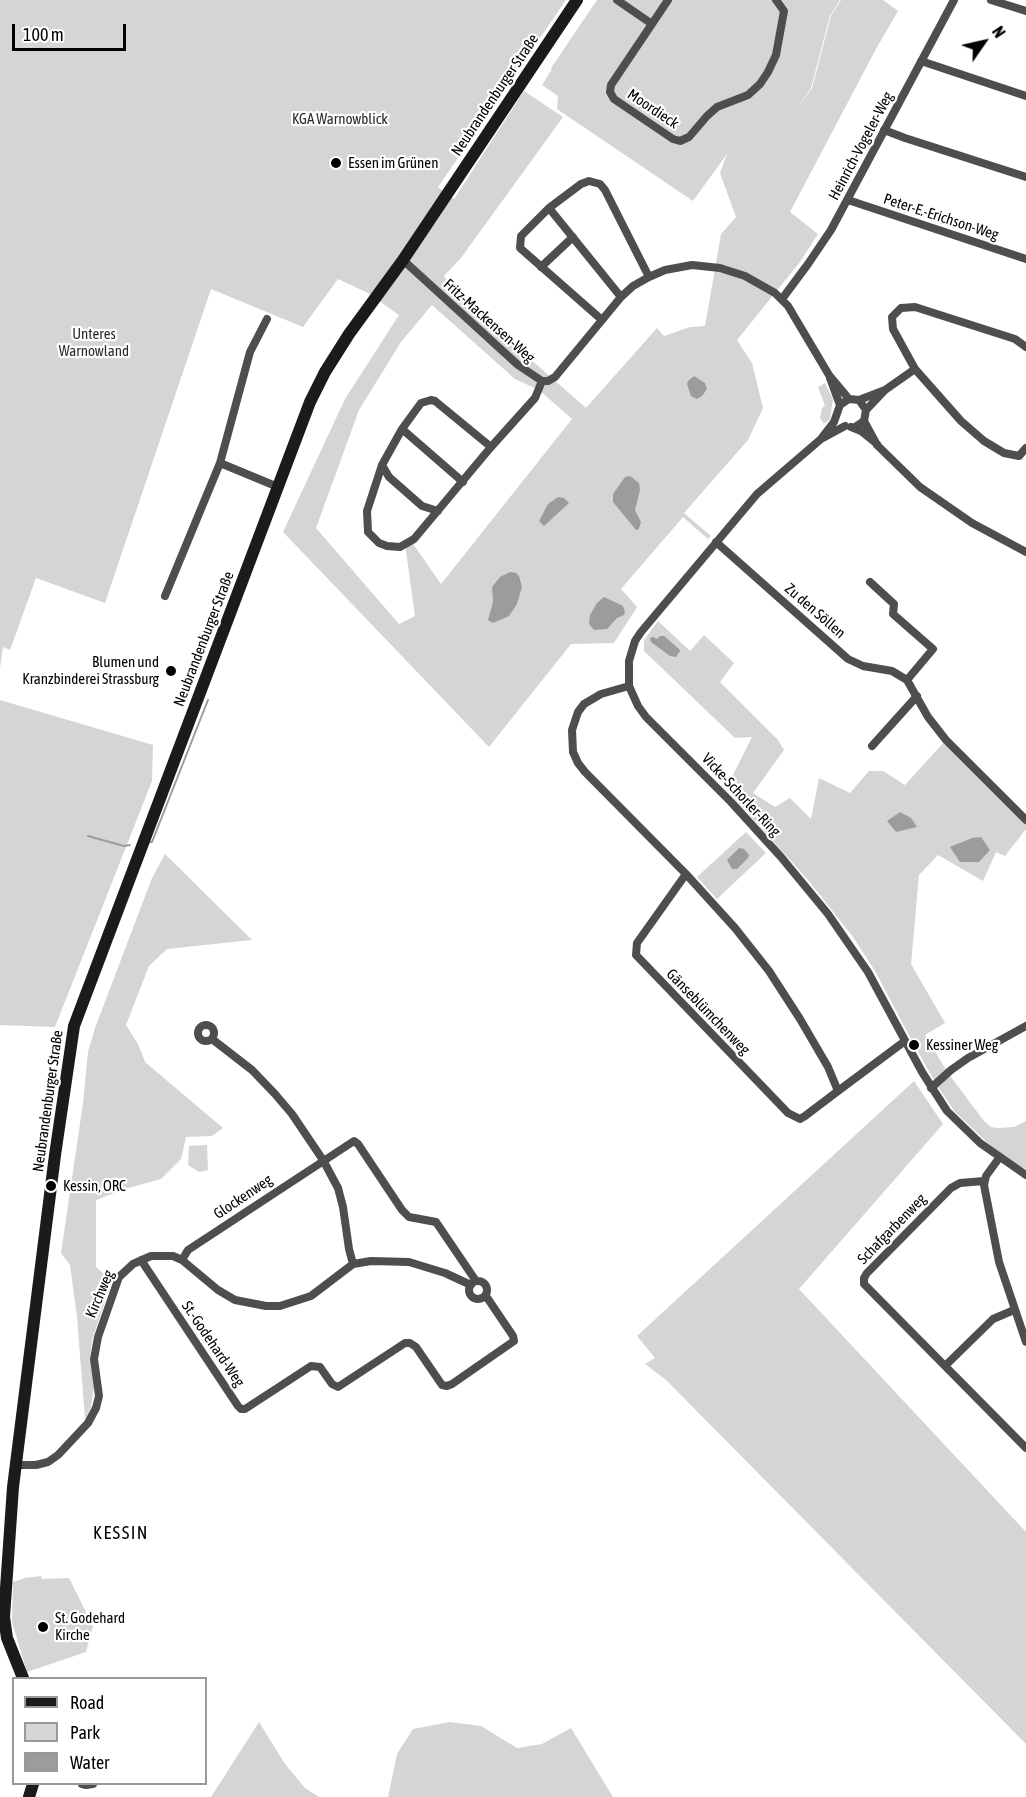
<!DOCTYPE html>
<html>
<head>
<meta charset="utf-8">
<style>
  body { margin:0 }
  #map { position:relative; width:1026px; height:1797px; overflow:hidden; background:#fff; font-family:"Asap Condensed",sans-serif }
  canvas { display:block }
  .legend { position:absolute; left:12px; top:1677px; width:195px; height:108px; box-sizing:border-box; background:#fff; border:2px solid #999; margin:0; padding:8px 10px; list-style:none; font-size:18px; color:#000 }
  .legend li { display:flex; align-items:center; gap:12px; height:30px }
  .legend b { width:30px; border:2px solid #999 }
  .north { position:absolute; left:954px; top:12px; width:60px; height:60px; -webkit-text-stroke:4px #fff; paint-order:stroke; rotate:56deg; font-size:16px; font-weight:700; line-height:24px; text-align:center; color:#000 }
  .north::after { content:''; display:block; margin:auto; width:21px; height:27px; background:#000; clip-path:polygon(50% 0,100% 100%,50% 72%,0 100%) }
  .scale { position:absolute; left:12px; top:24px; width:114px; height:27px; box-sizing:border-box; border:3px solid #000; border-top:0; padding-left:8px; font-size:18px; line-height:21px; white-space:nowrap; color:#000; -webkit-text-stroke:4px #fff; paint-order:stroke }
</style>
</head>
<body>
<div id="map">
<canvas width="1026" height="1797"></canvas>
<ul class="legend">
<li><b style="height:8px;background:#1b1b1b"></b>Road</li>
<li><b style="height:16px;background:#d5d5d5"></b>Park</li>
<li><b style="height:16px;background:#9c9c9c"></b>Water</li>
</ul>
<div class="north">N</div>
<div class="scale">100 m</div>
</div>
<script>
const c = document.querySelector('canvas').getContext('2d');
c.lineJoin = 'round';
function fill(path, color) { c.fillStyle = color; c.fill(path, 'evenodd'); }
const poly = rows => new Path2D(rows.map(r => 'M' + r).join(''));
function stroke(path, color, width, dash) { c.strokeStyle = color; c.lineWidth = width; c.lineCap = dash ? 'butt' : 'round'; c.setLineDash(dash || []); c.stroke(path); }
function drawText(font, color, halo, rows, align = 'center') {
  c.font = font + ' "Asap Condensed",sans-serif'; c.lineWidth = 4.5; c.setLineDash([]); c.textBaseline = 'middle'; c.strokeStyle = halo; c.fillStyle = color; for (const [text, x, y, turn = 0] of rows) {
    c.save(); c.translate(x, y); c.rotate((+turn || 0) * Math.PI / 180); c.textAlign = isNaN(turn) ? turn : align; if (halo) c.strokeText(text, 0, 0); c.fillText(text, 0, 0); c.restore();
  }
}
fill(poly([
  [0,0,566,0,438,187,454,199,524,91,563,117,461,258,444,276,465,302,586,408,657,328,664,336,690,327,705,326,721,234,736,217,720,173,727,154,693,201,557,109,558,96,542,85,552,69,551,68,597,0,840,0,830,16,811,88,796,110,812,88,831,16,841,0,883,0,898,11,876,49,790,212,818,234,800,262,737,340,752,363,763,408,748,440,684,513,711,536,708,539,683,517,621,589,637,607,614,643,571,644,489,747,283,532,345,399,399,315,368,293,338,279,303,327,211,289,105,603,36,578,10,650,3,647,0,668],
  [432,305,515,379,539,390,572,419,441,584,411,541,405,544,415,616,399,624,316,528,359,410,401,342],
  [825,383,833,399,830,419,824,424,820,418,822,408,825,406,818,387],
  [658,621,690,651,704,635,734,663,720,682,778,740,784,750,753,793,775,807,790,798,811,819,819,778,850,793,869,771,883,771,905,785,946,740,1026,820,1026,829,1005,856,996,852,983,881,938,855,919,875,911,964,945,1023,925,1035,948,1073,984,1121,991,1127,997,1128,1014,1127,1026,1121,1026,1169,1011,1162,990,1145,955,1112,936,1084,916,1048,919,1046,916,1040,912,1041,875,971,853,937,808,880,726,789,752,737,735,738,644,651,644,640],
  [0,700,153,745,152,781,55,1027,0,1025],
  [746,832,766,853,717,899,697,877],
  [165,854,252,940,167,949,149,966,126,1025,138,1044,145,1062,223,1128,212,1136,186,1137,181,1159,161,1179,125,1189,96,1200,96,1267,110,1279,110,1286,92,1340,90,1356,94,1387,91,1407,85,1419,77,1317,70,1265,61,1253,83,1103,88,1052,95,1028,152,878],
  [914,1081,943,1124,799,1289,1026,1532,1026,1744,666,1380,645,1364,655,1358,637,1336],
  [207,1145,208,1170,199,1172,188,1165,189,1146],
  [41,1576,42,1579,69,1578,93,1626,86,1652,27,1672,12,1622,13,1582,25,1578],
  [259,1722,285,1764,305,1788,319,1797,211,1797],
  [450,1722,481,1726,517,1748,542,1744,571,1728,613,1797,388,1797,397,1754,413,1729]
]), '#d5d5d5');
fill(poly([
  [694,376,705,383,707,389,702,396,697,399,691,396,687,384,688,381],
  [630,476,639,483,640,490,635,510,641,522,639,529,636,530,613,502,613,494,625,477],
  [558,497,564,498,569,503,544,526,539,521,548,504],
  [510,572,516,573,519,576,522,587,517,604,509,616,493,623,488,620,493,602,492,587,500,577],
  [604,597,623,606,625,612,624,615,617,618,607,629,594,630,589,624,590,615,597,603],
  [660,636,664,636,679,649,680,651,676,657,670,656,651,642,650,638,653,637,657,639],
  [900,812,911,818,917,827,896,832,887,821],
  [981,837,990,850,979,862,960,862,950,847,972,838],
  [739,848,744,849,749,855,748,858,737,869,732,869,727,860]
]), '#9c9c9c');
stroke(poly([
  [88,836,124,846,130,845],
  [149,842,152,842,208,700]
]), '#9c9c9c', 2);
stroke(poly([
  [617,0,652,24],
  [668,0,611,85,610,92,614,99,673,139,680,141,689,137,707,116,717,107,748,95,760,84,768,72,776,55,784,11,776,0],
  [991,0,1026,11],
  [921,61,1026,96],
  [884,130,905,138,1026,177],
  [848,200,1026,259],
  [549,208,621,297],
  [403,260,518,365,542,381,548,381,555,377,621,297,633,286,649,277,665,270,692,265,720,268,745,276,775,293,788,306,829,375,849,399],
  [541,267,573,237],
  [782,299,808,264,831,230,954,0],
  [602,320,520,248,521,236,549,208,581,184,589,181,600,184,605,190,649,277],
  [1026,347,1015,339,915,307,901,308,892,317,893,329,915,369,961,421,984,441,1004,453,1019,456,1026,448],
  [830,378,840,405],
  [859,400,885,390],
  [866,410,885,390,915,369],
  [864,421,877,445,920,487,972,523,1026,552],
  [845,426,821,439,757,494,641,632,635,641,629,661,629,686,638,706,646,717,731,802,781,857,828,914,868,972,922,1072,947,1111,980,1143,1026,1175],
  [851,427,861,431,877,444],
  [402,429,463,482],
  [821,439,834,422,840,405,849,399,859,400,866,410,864,421,855,427],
  [491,447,435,401,431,400,421,403,402,429,382,465,367,511,368,532,379,543,387,546,400,547,414,539,491,447,535,398,542,381],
  [220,463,278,487],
  [382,465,389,477,422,506,438,511],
  [716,542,848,659,863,666,892,671,907,680,928,717,946,740,1026,820],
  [870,582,894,604,893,614,933,649,907,680],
  [165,596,220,463,250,352,267,319],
  [629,686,601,694,584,704,578,712,572,730,573,752,578,763,585,772,686,874],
  [872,746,917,696],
  [686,874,735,928,769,971,800,1019,828,1067,838,1091,805,1116,800,1119,788,1113,636,955,637,943,686,874],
  '198 1033a8 8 0 1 1 16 0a8 8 0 1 1-16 0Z',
  [212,1039,252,1070,275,1094,292,1114,323,1160,338,1188,343,1207,349,1249,353,1264,371,1261,409,1262,445,1273,471,1285],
  [931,1088,951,1070,968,1058,1026,1026],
  [838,1091,905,1041],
  [999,1158,986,1176,984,1185,999,1262,1026,1342],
  [984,1181,960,1183,951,1188,867,1273,864,1278,864,1284,945,1366,993,1319,1014,1310],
  [141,1260,238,1406,241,1409,245,1409,311,1366,320,1367,332,1384,338,1387,405,1343,410,1343,416,1347,442,1385,447,1386,452,1384,514,1341,513,1336,486,1296],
  [182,1260,188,1250,354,1141,358,1144,402,1210,409,1217,436,1222,476,1281],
  '469 1290a9 9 0 1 1 18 0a9 9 0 1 1-18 0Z',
  [945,1366,1026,1448],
  [15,1465,36,1465,48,1462,58,1455,88,1423,96,1408,99,1396,94,1359,98,1337,119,1277,133,1264,151,1256,173,1256,182,1260,218,1290,235,1300,266,1306,280,1306,311,1296,353,1264],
  [82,1784,86,1785,93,1784]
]), '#4e4e4e', 8);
stroke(poly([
  [23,1678,7,1638,4,1617,13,1487,55,1155,74,1026,310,402,325,372,349,334,403,260,577,0],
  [29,1797,33,1784]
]), '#1b1b1b', 12);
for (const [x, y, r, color] of [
  [336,163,6,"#000"],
  [171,671,6,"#000"],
  [914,1045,6,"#000"],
  [51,1186,6,"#000"],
  [43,1627,6,"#000"]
]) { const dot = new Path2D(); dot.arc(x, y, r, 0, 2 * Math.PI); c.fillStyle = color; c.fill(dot); stroke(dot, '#fff', 2); }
drawText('15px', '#000', '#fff', [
  ["Neubrandenburger Straße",495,95,-56],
  ["Moordieck",653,109,34],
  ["Heinrich-Vogeler-Weg",861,146,-62],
  ["Peter-E.-Erichson-Weg",941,217,18],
  ["Fritz-Mackensen-Weg",489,321,42],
  ["Zu den Söllen",815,611,41],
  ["Neubrandenburger Straße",204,639,-69],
  ["Vicke-Schorler-Ring",741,795,47],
  ["Gänseblümchenweg",708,1012,46],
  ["Neubrandenburger Straße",48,1101,-82],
  ["Glockenweg",243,1197,-34],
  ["Schafgarbenweg",892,1229,-46],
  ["Kirchweg",100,1294,-67],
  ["St.-Godehard-Weg",213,1344,56]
]);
drawText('15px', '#2c2c2c', '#fff', [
  ["KGA Warnowblick",340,119],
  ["Unteres",94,334],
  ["Warnowland",94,351]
]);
drawText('15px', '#000', '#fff', [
  ["Essen im Grünen",348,163],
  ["Blumen und",159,662,"right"],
  ["Kranzbinderei Strassburg",159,679,"right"],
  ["Kessiner Weg",926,1045],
  ["Kessin, ORC",63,1186],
  ["St. Godehard",55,1618],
  ["Kirche",55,1635]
], 'left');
c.letterSpacing = '1.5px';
drawText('18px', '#000', '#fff', [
  ["KESSIN",121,1533]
]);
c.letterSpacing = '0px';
</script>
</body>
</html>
